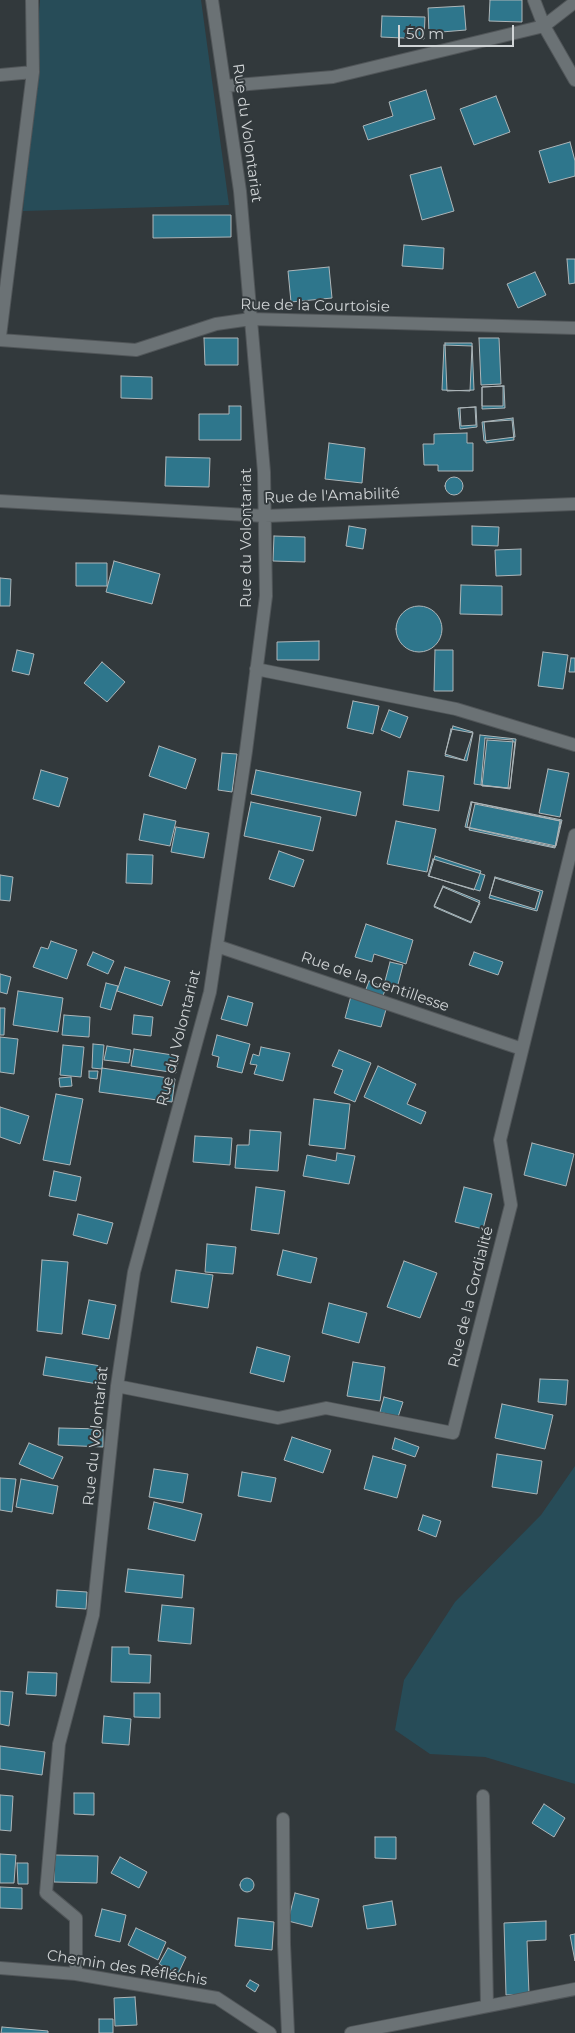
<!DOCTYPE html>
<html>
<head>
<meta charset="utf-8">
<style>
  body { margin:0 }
  #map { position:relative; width:575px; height:2033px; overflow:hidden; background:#32393c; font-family:Montserrat,sans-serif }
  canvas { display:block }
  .scale { position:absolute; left:398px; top:25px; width:116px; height:22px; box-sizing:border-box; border:2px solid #d0d4d6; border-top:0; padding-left:6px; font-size:15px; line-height:18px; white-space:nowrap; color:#d0d4d6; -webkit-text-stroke:4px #32393c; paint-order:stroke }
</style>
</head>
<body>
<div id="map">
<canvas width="575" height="2033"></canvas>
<div class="scale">50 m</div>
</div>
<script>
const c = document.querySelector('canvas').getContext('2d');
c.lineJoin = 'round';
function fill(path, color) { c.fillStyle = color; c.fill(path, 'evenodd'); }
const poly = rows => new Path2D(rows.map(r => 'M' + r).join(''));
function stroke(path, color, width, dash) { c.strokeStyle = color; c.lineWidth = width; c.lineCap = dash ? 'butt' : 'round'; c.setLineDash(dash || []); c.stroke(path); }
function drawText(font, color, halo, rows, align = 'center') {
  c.font = font + ' Montserrat,sans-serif'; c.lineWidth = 4; c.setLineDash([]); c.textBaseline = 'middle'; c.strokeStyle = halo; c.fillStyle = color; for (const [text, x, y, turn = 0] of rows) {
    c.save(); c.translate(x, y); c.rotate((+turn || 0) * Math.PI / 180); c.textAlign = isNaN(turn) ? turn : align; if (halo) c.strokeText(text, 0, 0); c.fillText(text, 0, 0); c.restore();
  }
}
fill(poly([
  [40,0,201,0,229,205,23,211],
  [575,1466,575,1784,485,1757,430,1754,395,1730,404,1680,455,1602,541,1515]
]), '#274c58');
const building = poly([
  [490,0,522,0,522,22,489,21,490,0],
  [464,6,466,30,429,33,428,8,464,6],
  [382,16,425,17,424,39,381,37,382,16],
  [426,90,435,119,368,140,363,126,393,116,389,102,426,90],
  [496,96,510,132,474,145,460,109,496,96],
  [570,142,575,161,575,176,549,183,539,151,570,142],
  [441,167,454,211,422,220,410,175,441,167],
  [153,215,231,215,231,237,153,238,153,215],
  [404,245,444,248,443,269,402,266,404,245],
  [567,259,575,259,575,283,569,284,567,259],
  [329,267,332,298,291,302,288,271,329,267],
  [535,272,546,295,518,308,507,284,535,272],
  [204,338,238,338,238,365,205,365,204,338],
  [479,338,499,338,501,384,481,385,479,338],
  [445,343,472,343,474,390,447,391,445,343],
  [444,345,472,346,470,391,442,390,444,345],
  [121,376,152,377,152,399,121,398,121,376],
  [503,386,503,406,482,406,482,387,503,386],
  [504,386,505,408,482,409,482,387,504,386],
  [229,406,241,406,241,440,199,440,199,414,229,414,229,406],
  [475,407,476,425,461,426,460,408,475,407],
  [476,407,477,427,460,429,458,408,476,407],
  [513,418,515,437,484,441,482,422,513,418],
  [512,420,514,440,486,443,484,422,512,420],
  [467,433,467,443,473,443,473,471,438,471,438,465,424,465,423,444,434,444,434,434,467,433],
  [329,443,365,448,362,483,325,479,329,443],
  [166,457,210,458,209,487,165,486,166,457],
  '445 486a9 9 0 1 1 18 0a9 9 0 1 1-18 0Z',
  [349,526,366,529,363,549,346,546,349,526],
  [472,526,499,527,498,546,472,545,472,526],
  [274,536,305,537,305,562,273,561,274,536],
  [521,549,521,575,496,576,495,550,521,549],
  [114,561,160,574,152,604,106,592,114,561],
  [76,563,107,563,107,586,76,586,76,563],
  [0,578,11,579,10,606,0,606,0,578],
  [461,585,502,586,502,615,460,614,461,585],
  '396 629a23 23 0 1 1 46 0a23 23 0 1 1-46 0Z',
  [319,641,319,660,277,660,277,642,319,641],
  [17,650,34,654,29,675,12,671,17,650],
  [435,650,453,650,453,691,434,691,435,650],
  [543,652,568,655,563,689,538,686,543,652],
  [571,658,575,658,575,672,569,672,571,658],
  [102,662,125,682,107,702,84,683,102,662],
  [353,701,379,706,373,734,347,728,353,701],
  [389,710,408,717,400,738,381,730,389,710],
  [453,726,473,732,464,760,445,754,453,726],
  [451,729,473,733,467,761,445,756,451,729],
  [480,735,516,739,510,789,474,784,480,735],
  [485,738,513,740,508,788,481,785,485,738],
  [487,740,515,742,510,788,482,786,487,740],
  [159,746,196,759,186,789,149,776,159,746],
  [222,753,237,754,232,792,218,790,222,753],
  [548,769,569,773,560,817,539,813,548,769],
  [41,770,68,778,59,807,33,799,41,770],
  [256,770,361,792,356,816,251,794,256,770],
  [408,771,444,776,439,811,403,805,408,771],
  [251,802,321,817,313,851,244,836,251,802],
  [471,802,561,821,555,847,465,827,471,802],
  [472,802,562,820,556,846,467,827,472,802],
  [475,804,560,821,555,848,469,830,475,804],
  [144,814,176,821,170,846,139,840,144,814],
  [396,821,436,829,427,872,387,864,396,821],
  [176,827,209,833,204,858,171,852,176,827],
  [279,851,304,860,294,887,269,879,279,851],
  [127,854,153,855,152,884,126,883,127,854],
  [435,856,481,871,474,890,429,876,435,856],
  [433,859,485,875,480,891,428,876,433,859],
  [0,875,13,877,10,901,0,900,0,875],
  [495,877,543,891,537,911,489,898,495,877],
  [495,878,540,892,535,909,490,895,495,878],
  [443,886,480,901,471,922,434,906,443,886],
  [443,887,480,903,471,923,434,907,443,887],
  [366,924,413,940,406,964,374,954,372,962,355,957,366,924],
  [51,941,77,950,67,979,33,967,41,947,48,949,51,941],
  [93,952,114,961,108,974,87,965,93,952],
  [474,952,503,962,498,975,469,965,474,952],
  [390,962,403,965,397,988,384,985,390,962],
  [125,967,170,981,162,1006,117,991,125,967],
  [0,974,11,977,7,994,0,992,0,974],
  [369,981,386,988,382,998,365,992,369,981],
  [106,983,118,986,111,1010,100,1007,106,983],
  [18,991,63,998,58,1032,13,1025,18,991],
  [228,996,253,1003,247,1026,221,1019,228,996],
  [351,996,387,1006,381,1027,345,1018,351,996],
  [0,1008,5,1008,4,1035,0,1035,0,1008],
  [64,1015,90,1017,89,1037,62,1035,64,1015],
  [134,1015,153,1017,151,1036,132,1034,134,1015],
  [217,1035,250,1044,242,1073,217,1067,219,1057,212,1055,217,1035],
  [0,1037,18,1039,14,1074,0,1072,0,1037],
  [93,1044,104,1045,102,1069,92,1068,93,1044],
  [63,1045,84,1047,81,1077,60,1075,63,1045],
  [107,1046,131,1050,129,1063,104,1060,107,1046],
  [261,1047,290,1053,283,1081,254,1074,257,1065,250,1064,253,1054,259,1056,261,1047],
  [134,1049,179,1056,176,1073,131,1066,134,1049],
  [339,1050,371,1063,355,1102,334,1093,343,1070,332,1066,339,1050],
  [378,1066,416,1084,407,1104,426,1112,421,1124,364,1097,378,1066],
  [102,1068,175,1079,172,1102,99,1092,102,1068],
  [89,1071,98,1071,97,1079,89,1078,89,1071],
  [71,1077,72,1086,60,1087,59,1078,71,1077],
  [56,1094,83,1099,70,1165,43,1160,56,1094],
  [314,1099,350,1104,345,1149,309,1145,314,1099],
  [0,1107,29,1116,20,1144,0,1137,0,1107],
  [250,1130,281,1132,278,1171,235,1168,237,1145,249,1145,250,1130],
  [195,1136,232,1138,230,1165,193,1162,195,1136],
  [532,1143,574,1154,566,1186,524,1175,532,1143],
  [337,1153,355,1156,349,1184,303,1176,307,1155,336,1161,337,1153],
  [54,1171,81,1177,76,1201,49,1196,54,1171],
  [256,1187,285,1191,279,1234,251,1230,256,1187],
  [464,1187,492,1194,483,1229,455,1222,464,1187],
  [78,1214,113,1223,107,1244,73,1235,78,1214],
  [207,1244,236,1247,233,1274,205,1272,207,1244],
  [283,1250,317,1258,311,1283,277,1275,283,1250],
  [42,1260,68,1262,62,1334,37,1331,42,1260],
  [404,1261,437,1273,420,1318,387,1307,404,1261],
  [176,1270,213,1275,208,1308,171,1302,176,1270],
  [89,1300,116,1305,109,1339,82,1334,89,1300],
  [329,1303,367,1313,359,1343,322,1333,329,1303],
  [257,1347,290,1356,284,1382,250,1373,257,1347],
  [46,1357,101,1366,98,1384,43,1375,46,1357],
  [353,1362,385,1367,380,1401,347,1396,353,1362],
  [540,1379,568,1380,566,1405,538,1402,540,1379],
  [384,1397,403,1402,398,1417,380,1412,384,1397],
  [502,1404,553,1415,545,1449,495,1438,502,1404],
  [59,1428,103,1429,103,1447,58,1445,59,1428],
  [292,1437,331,1450,323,1473,284,1460,292,1437],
  [395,1438,419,1447,415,1457,392,1449,395,1438],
  [29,1443,63,1457,53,1479,19,1464,29,1443],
  [497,1454,542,1461,537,1494,492,1487,497,1454],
  [373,1456,406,1465,397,1498,364,1489,373,1456],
  [154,1469,188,1474,183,1503,149,1497,154,1469],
  [242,1472,276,1478,271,1502,238,1496,242,1472],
  [0,1478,16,1479,12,1512,0,1510,0,1478],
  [21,1479,58,1486,53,1514,16,1507,21,1479],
  [154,1502,202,1514,195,1541,148,1529,154,1502],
  [423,1515,441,1521,436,1537,418,1530,423,1515],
  [128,1569,184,1575,182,1598,125,1592,128,1569],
  [57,1590,87,1592,86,1609,56,1607,57,1590],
  [162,1605,194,1608,191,1644,158,1641,162,1605],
  [112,1647,129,1647,129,1654,151,1655,150,1683,111,1682,112,1647],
  [28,1672,57,1673,56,1696,26,1694,28,1672],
  [0,1691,13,1692,9,1726,0,1724,0,1691],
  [134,1693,160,1693,160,1718,134,1717,134,1693],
  [104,1716,131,1719,129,1745,102,1743,104,1716],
  [0,1746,45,1752,42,1775,0,1769,0,1746],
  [74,1793,94,1793,94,1815,74,1814,74,1793],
  [0,1795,13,1796,11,1831,0,1830,0,1795],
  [544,1804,565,1818,554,1837,532,1823,544,1804],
  [375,1837,396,1837,396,1859,375,1858,375,1837],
  [0,1854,16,1855,14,1883,0,1883,0,1854],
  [55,1855,98,1856,97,1883,54,1882,55,1855],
  [120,1857,147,1872,139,1888,111,1873,120,1857],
  [17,1863,28,1863,28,1884,18,1884,17,1863],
  '240 1885a7 7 0 1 1 14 0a7 7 0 1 1-14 0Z',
  [0,1887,22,1888,22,1909,0,1908,0,1887],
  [295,1893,319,1899,312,1927,288,1921,295,1893],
  [392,1901,396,1925,367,1929,363,1906,392,1901],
  [102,1909,126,1915,120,1942,95,1936,102,1909],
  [238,1918,274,1922,272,1950,235,1946,238,1918],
  [546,1921,546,1940,527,1941,529,1994,506,1995,504,1923,546,1921],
  [136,1928,166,1942,158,1960,128,1945,136,1928],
  [575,1934,575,1961,570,1935,575,1934],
  [168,1948,186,1957,178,1974,159,1964,168,1948],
  [250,1980,259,1985,255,1992,246,1986,250,1980],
  [135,1997,137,2025,115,2026,114,1998,135,1997],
  [99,2019,113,2019,113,2033,99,2033,99,2019],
  [2,2027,48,2031,48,2033,1,2033,2,2027]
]);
fill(building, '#2e768c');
stroke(building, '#adb5b8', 1);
const street = poly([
  [534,0,544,26,575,80],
  [0,75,33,72],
  [225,86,333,77,544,26,575,2],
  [0,336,33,72,32,0],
  [0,340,136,350,216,324,251,319,575,328],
  [0,501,265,516,575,504],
  [256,669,456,709,575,745],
  [217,946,522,1049],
  [117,1386,278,1418,326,1408,453,1433,511,1205,500,1140,575,835],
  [483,1796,487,2006],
  [283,1819,284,1944,288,2033],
  [0,1968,76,1974,217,1998,270,2033],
  [76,1974,76,1918,46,1893,59,1744,93,1615,117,1386,134,1272,210,992,246,751,266,596,264,472,240,191,212,0],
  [351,2033,575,1989]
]);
stroke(street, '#515659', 14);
stroke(street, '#6b7275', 12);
drawText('15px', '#d0d4d6', '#32393c', [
  ["Rue du Volontariat",247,133,82],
  ["Rue de la Courtoisie",315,306,1],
  ["Rue de l'Amabilité",332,496,-2],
  ["Rue du Volontariat",247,538,-90],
  ["Rue de la Gentillesse",375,982,19],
  ["Rue du Volontariat",179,1038,-76],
  ["Rue de la Cordialité",471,1297,-76],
  ["Rue du Volontariat",96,1436,-84],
  ["Chemin des Réfléchis",127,1968,9]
]);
</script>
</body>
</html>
